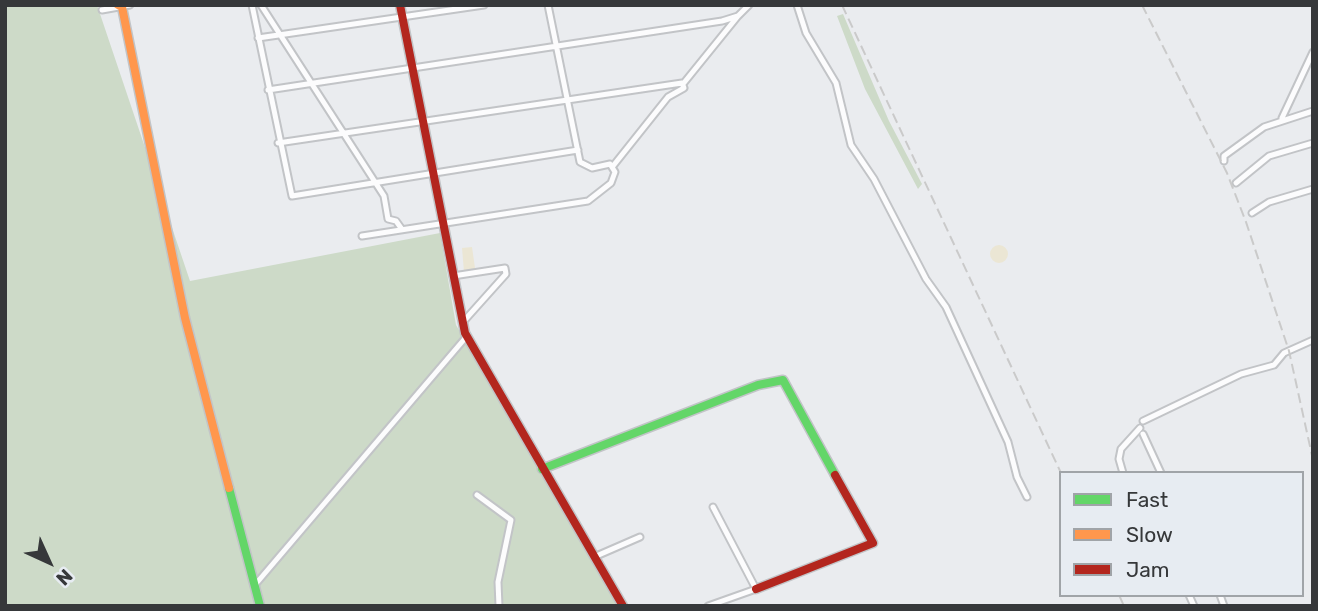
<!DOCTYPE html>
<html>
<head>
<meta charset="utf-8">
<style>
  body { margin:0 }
  #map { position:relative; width:1318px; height:611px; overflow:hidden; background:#eaecef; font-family:Rubik,sans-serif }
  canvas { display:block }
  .frame { position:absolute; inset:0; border:7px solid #36383a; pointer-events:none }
  .legend { position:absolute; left:1059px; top:471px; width:245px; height:126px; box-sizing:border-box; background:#e7ecf2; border:2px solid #a0a4a8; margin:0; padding:9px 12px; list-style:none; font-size:21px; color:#36383a }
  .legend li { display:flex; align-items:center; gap:14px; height:35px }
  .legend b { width:35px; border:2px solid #a0a4a8 }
  .north { position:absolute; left:14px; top:527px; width:70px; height:70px; -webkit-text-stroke:5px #e7ecf2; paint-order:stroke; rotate:135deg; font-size:19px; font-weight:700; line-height:28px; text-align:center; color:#36383a }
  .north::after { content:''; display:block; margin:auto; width:24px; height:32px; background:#36383a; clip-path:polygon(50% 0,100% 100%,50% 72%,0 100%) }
</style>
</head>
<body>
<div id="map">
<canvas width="1318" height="611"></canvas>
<div class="frame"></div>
<ul class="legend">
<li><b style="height:9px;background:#63d668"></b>Fast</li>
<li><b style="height:9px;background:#ff974d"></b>Slow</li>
<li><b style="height:9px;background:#b3261e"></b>Jam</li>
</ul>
<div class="north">N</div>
</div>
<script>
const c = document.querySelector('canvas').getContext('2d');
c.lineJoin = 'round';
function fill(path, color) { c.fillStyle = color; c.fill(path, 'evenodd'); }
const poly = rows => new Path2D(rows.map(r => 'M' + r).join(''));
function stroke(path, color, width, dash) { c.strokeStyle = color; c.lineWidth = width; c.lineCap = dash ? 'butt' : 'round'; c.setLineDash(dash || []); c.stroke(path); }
fill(poly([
  [5,5,97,5,190,281,440,233,456,325,618,606,5,606],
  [843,14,889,121,922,184,918,189,865,89,837,16]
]), '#cddac8');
fill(poly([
  '990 254a9 9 0 1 1 18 0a9 9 0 1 1-18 0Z',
  [472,247,475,268,473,271,464,272,462,248]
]), '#ebe6d4');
const street = poly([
  [252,5,292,196,578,150],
  [261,5,384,196,388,219,396,221,401,228],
  [797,5,806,33,836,83,851,145,874,179,926,279,946,307,1008,442,1017,477,1027,497],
  [102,10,130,5],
  [258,38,484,5],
  [683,84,738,16],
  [268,90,722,21,738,16,749,5],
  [1282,118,1313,52],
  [278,143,682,83,684,88,668,97,613,166],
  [1224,161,1224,156,1264,127,1313,111],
  [1236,183,1269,156,1313,143],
  [1252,213,1269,202,1313,189],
  [362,236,588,201,611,183,615,172,610,164,592,168,580,162,548,5],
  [453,276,505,268,506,274,463,322],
  [1143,421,1241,374,1274,365,1284,353,1313,340],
  [1143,434,1161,473],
  [1123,473,1119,459,1121,449,1140,428],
  [477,495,511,520,498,582,499,606],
  [594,557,640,537],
  [254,586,467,336],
  [1189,595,1194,606],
  [1220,595,1224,606],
  [708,606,756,589,713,507]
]);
const fast = poly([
  [542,469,758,385,783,380,835,475],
  [229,488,260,606]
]);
const slow = poly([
  [118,5,122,7,185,318,229,488]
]);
const jam = poly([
  [400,5,465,333,623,606],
  [756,589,873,543,835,475]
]);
stroke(street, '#c2c4c7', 9);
stroke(fast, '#c2c4c7', 11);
stroke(slow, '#c2c4c7', 11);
stroke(jam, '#c2c4c7', 11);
stroke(street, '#fcfcfd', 5);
stroke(fast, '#63d668', 8);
stroke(slow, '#ff974d', 8);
stroke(jam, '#b3261e', 8);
stroke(poly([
  [842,5,1061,473],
  [1142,5,1227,173,1246,222,1289,351,1313,460],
  [1119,595,1124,606]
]), '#cacaca', 2, [10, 5]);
</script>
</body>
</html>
